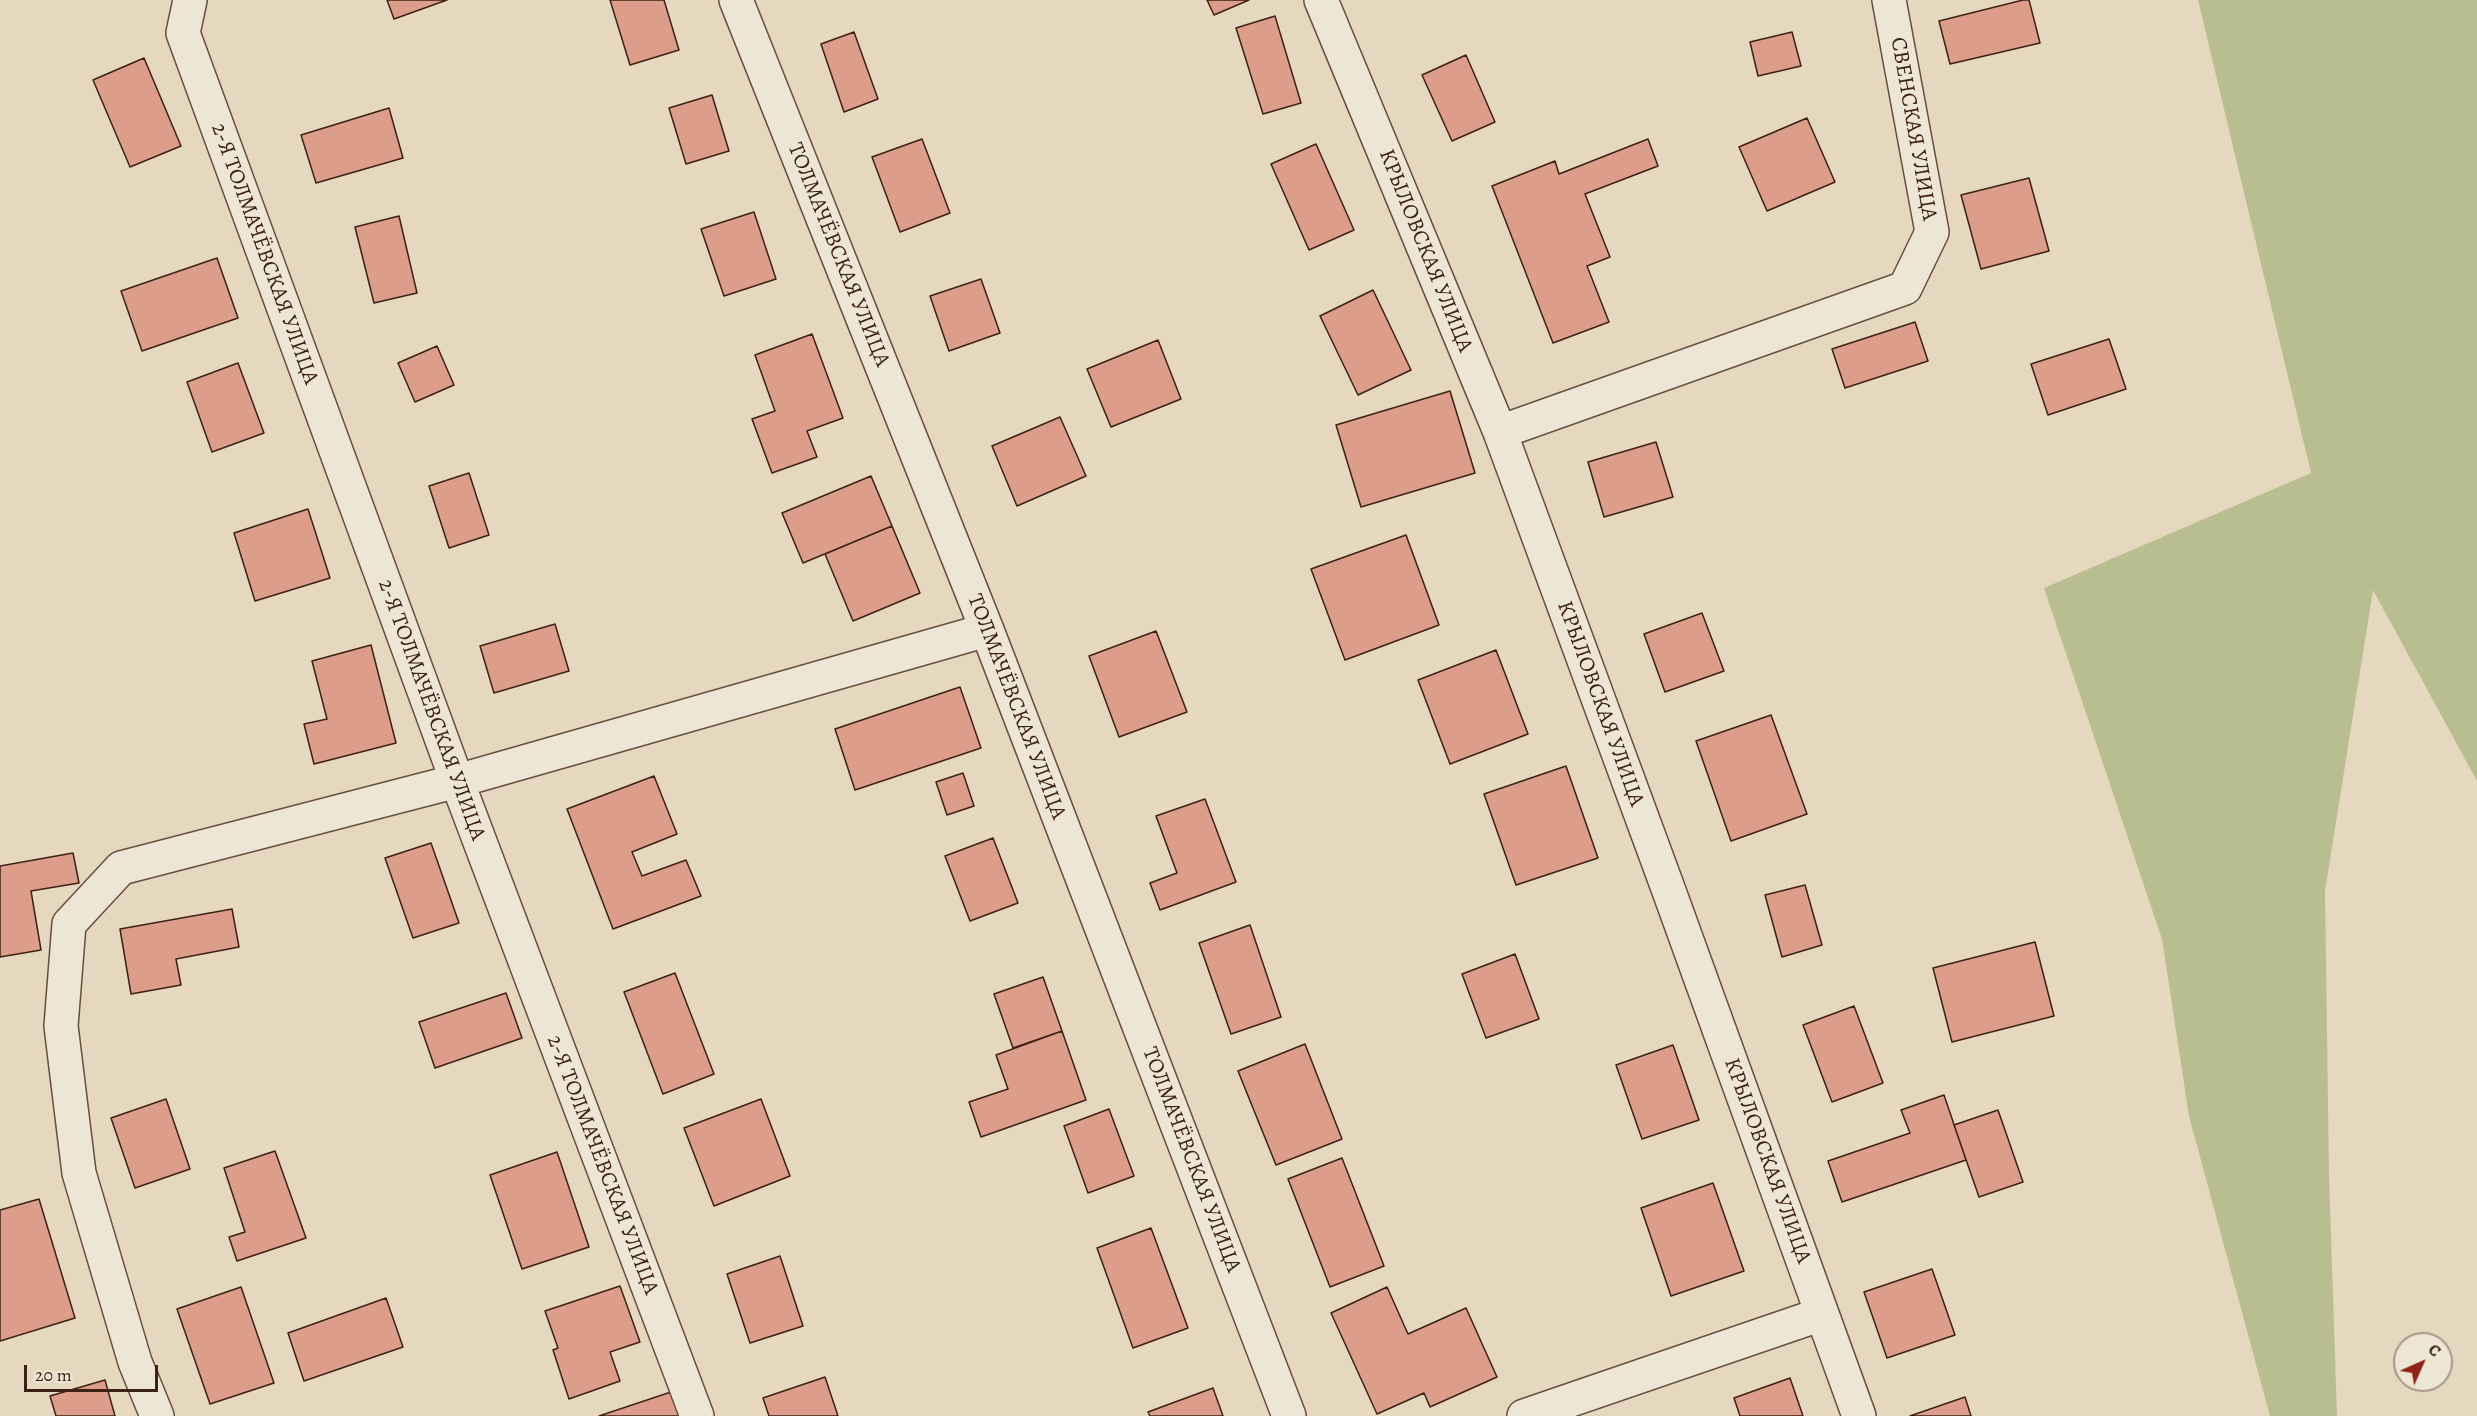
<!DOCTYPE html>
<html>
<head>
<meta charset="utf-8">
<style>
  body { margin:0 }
  #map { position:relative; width:2477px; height:1416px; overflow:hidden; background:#e5d8bf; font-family:Alegreya,serif }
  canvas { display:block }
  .north { position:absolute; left:2393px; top:1332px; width:60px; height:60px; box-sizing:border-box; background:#eee6d5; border:2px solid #a79788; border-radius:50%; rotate:45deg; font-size:16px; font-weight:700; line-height:24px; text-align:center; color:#3c2114 }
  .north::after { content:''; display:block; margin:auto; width:21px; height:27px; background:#8f2418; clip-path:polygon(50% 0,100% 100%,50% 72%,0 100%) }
  .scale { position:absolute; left:24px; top:1365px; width:134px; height:27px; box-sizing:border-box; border:3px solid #3c2114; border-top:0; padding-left:8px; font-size:18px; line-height:21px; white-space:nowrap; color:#3c2114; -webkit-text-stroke:4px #eee6d5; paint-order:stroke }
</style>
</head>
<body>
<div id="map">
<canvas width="2477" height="1416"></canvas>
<div class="north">С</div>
<div class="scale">20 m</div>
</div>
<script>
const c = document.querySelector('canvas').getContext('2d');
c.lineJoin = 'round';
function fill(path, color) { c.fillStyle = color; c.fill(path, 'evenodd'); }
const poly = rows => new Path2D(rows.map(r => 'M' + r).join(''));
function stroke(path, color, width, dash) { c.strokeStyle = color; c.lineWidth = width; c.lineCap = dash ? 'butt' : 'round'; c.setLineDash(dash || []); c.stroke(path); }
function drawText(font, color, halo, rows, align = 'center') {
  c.font = font + ' Alegreya,serif'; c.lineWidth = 6; c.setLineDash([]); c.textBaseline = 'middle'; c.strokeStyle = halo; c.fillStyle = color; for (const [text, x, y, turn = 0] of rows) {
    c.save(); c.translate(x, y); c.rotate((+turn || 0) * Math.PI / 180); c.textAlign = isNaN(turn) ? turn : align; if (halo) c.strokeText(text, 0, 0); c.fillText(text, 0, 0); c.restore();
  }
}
fill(poly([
  [2198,0,2477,0,2477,781,2373,590,2325,891,2329,1175,2337,1416,2270,1416,2189,1116,2162,939,2044,588,2311,473]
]), '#b8be8f');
const building = poly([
  [387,0,447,0,394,19,387,0],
  [610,0,664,0,679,50,630,65,610,0],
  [1207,0,1249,0,1214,15,1207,0],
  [2023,0,2029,0,2040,43,1950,64,1939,21,2023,0],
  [1275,16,1301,103,1263,114,1236,28,1275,16],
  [854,32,878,99,844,112,821,44,854,32],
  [1792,32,1801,66,1758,76,1750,42,1792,32],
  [1466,55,1495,122,1452,141,1422,75,1466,55],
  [144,58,181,146,130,167,93,80,144,58],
  [712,95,729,151,686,164,669,108,712,95],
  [389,108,403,158,316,183,301,135,389,108],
  [1807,118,1835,182,1767,211,1739,147,1807,118],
  [922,139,950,213,900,232,872,157,922,139],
  [1648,139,1658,166,1585,194,1610,257,1587,266,1609,322,1553,343,1492,186,1555,161,1559,174,1648,139],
  [1316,144,1354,230,1309,250,1271,164,1316,144],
  [2029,178,2049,251,1981,269,1961,195,2029,178],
  [754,212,776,279,724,296,701,229,754,212],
  [399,216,417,293,374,303,355,227,399,216],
  [217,258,238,318,142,351,121,291,217,258],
  [981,279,1000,333,949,351,930,296,981,279],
  [1373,290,1411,370,1358,395,1320,316,1373,290],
  [1915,322,1928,361,1845,388,1832,349,1915,322],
  [812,334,843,418,807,431,817,457,772,473,752,419,775,411,755,355,812,334],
  [2109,339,2126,389,2048,415,2031,364,2109,339],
  [1158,340,1181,399,1111,427,1087,369,1158,340],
  [437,346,454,385,415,402,398,363,437,346],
  [238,363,264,433,212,452,187,382,238,363],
  [1450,391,1475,473,1361,507,1336,425,1450,391],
  [1060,417,1086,476,1017,506,992,446,1060,417],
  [1656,442,1673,497,1604,517,1588,462,1656,442],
  [469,473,489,535,449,548,429,486,469,473],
  [871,476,892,526,803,563,782,513,871,476],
  [308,509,330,578,255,601,234,533,308,509],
  [892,526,920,593,853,621,825,554,892,526],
  [1406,535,1439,625,1345,660,1311,569,1406,535],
  [1702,613,1724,671,1665,692,1644,634,1702,613],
  [555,624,569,671,494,693,480,646,555,624],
  [1156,631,1187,712,1119,737,1089,656,1156,631],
  [371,645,396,743,314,764,304,724,327,719,312,661,371,645],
  [1496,650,1528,734,1450,764,1418,680,1496,650],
  [960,687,981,748,855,790,835,729,960,687],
  [1771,715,1807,814,1731,841,1696,741,1771,715],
  [1566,766,1598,858,1516,885,1484,794,1566,766],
  [963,773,974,806,947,815,936,782,963,773],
  [654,776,677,834,632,852,642,876,686,860,701,896,613,929,567,809,654,776],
  [1205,799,1236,882,1160,910,1150,883,1177,873,1156,816,1205,799],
  [993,838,1018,903,970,921,945,856,993,838],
  [431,843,459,923,413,938,385,858,431,843],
  [73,853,79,883,31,891,41,950,0,957,0,866,73,853],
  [1805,885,1822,945,1782,957,1765,895,1805,885],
  [232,909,239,947,176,959,181,985,131,994,120,929,232,909],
  [1250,925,1281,1017,1231,1034,1199,943,1250,925],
  [2035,942,2054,1016,1952,1042,1933,968,2035,942],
  [1515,954,1539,1019,1486,1038,1462,974,1515,954],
  [675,973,714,1074,663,1094,624,992,675,973],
  [1043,977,1062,1031,1013,1048,994,994,1043,977],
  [506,993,522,1038,435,1068,419,1022,506,993],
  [1854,1006,1883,1083,1832,1102,1803,1025,1854,1006],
  [1062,1031,1086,1100,981,1137,969,1102,1008,1089,996,1055,1062,1031],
  [1305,1044,1342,1139,1276,1165,1238,1071,1305,1044],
  [1673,1045,1699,1120,1642,1139,1616,1065,1673,1045],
  [1944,1095,1966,1160,1842,1202,1828,1161,1910,1133,1901,1110,1944,1095],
  [166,1099,190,1169,135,1188,111,1118,166,1099],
  [761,1099,790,1176,714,1206,684,1128,761,1099],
  [1109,1109,1134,1176,1088,1193,1064,1126,1109,1109],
  [1998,1110,2023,1182,1979,1197,1954,1125,1998,1110],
  [275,1151,306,1238,237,1261,229,1237,245,1232,224,1168,275,1151],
  [557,1152,589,1247,522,1269,490,1175,557,1152],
  [1342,1158,1384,1266,1330,1287,1288,1179,1342,1158],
  [1713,1183,1744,1271,1671,1296,1641,1208,1713,1183],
  [39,1199,75,1318,0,1341,0,1210,39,1199],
  [1151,1228,1188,1328,1133,1348,1097,1248,1151,1228],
  [780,1256,803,1326,750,1343,727,1274,780,1256],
  [1932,1269,1955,1335,1887,1358,1864,1292,1932,1269],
  [620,1286,640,1342,610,1352,620,1381,569,1399,553,1350,558,1348,545,1311,620,1286],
  [241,1287,274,1383,210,1404,177,1309,241,1287],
  [1387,1287,1408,1334,1466,1308,1497,1377,1430,1407,1424,1393,1377,1414,1331,1313,1387,1287],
  [386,1298,403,1347,304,1381,288,1333,386,1298],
  [825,1377,838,1416,769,1416,763,1398,825,1377],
  [1790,1378,1803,1416,1740,1416,1734,1398,1790,1378],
  [105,1380,115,1416,56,1416,50,1396,105,1380],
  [1213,1388,1223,1416,1150,1416,1148,1412,1213,1388],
  [677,1390,685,1416,599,1416,677,1390],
  [1965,1397,1971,1416,1910,1416,1965,1397]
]);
fill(building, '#dc9d8a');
stroke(building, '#3c2114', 1.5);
const minor = poly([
  [190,0,183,33,457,781,697,1416],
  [736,0,987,630,1289,1416],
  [1321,0,1500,432,1669,891,1859,1416],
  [1500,432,1905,288,1932,232,1889,0],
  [157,1416,135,1362,79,1173,61,1026,69,924,121,868,457,781,987,630],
  [1524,1416,1822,1314]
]);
stroke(minor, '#664f3f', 36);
stroke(minor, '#eee6d5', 33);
drawText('22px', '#3c2114', '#eee6d5', [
  ["СВЕНСКАЯ УЛИЦА",1913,129,80],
  ["КРЫЛОВСКАЯ УЛИЦА",1425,251,68],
  ["2-Я ТОЛМАЧЁВСКАЯ УЛИЦА",264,254,70],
  ["ТОЛМАЧЁВСКАЯ УЛИЦА",838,255,68],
  ["КРЫЛОВСКАЯ УЛИЦА",1600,704,70],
  ["ТОЛМАЧЁВСКАЯ УЛИЦА",1016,707,69],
  ["2-Я ТОЛМАЧЁВСКАЯ УЛИЦА",431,710,70],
  ["ТОЛМАЧЁВСКАЯ УЛИЦА",1191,1160,69],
  ["КРЫЛОВСКАЯ УЛИЦА",1767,1161,70],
  ["2-Я ТОЛМАЧЁВСКАЯ УЛИЦА",602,1165,69]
]);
</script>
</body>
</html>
